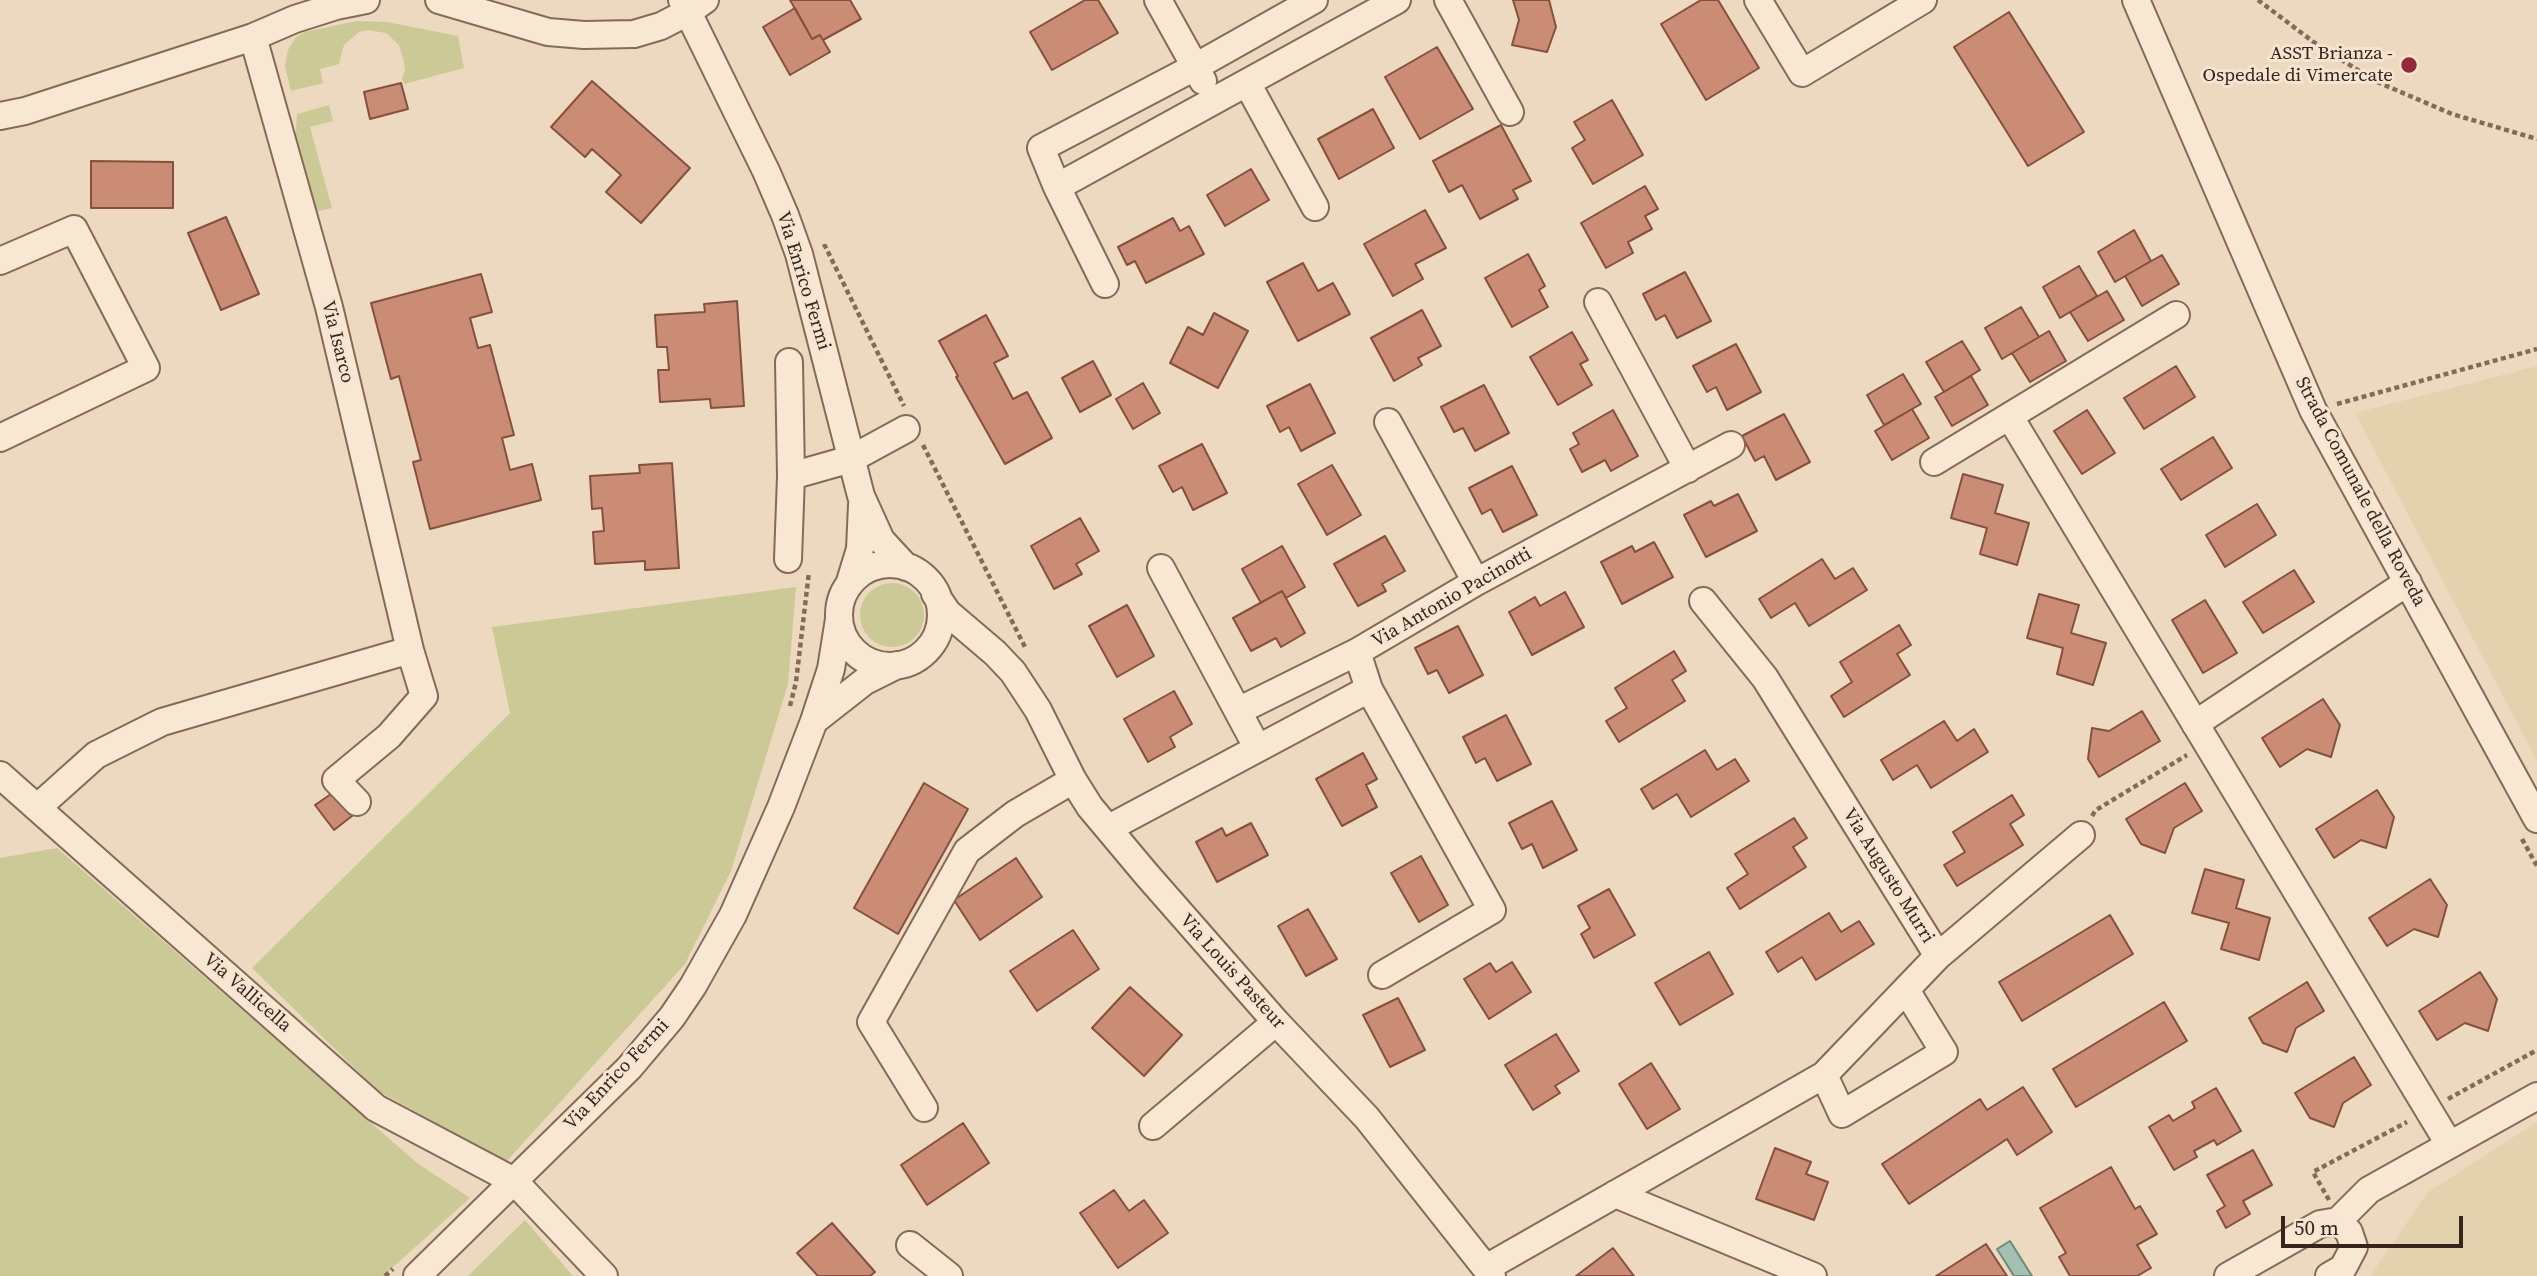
<!DOCTYPE html>
<html>
<head>
<meta charset="utf-8">
<style>
  body { margin:0 }
  #map { position:relative; width:2537px; height:1276px; overflow:hidden; background:#edd9c0; font-family:"Source Serif 4",serif }
  canvas { display:block }
  .scale { position:absolute; left:2281px; top:1216px; width:182px; height:32px; box-sizing:border-box; border:4px solid #36251d; border-top:0; padding-left:9px; font-size:21px; line-height:24px; white-space:nowrap; color:#36251d; -webkit-text-stroke:5px #f5e4d0; paint-order:stroke }
</style>
</head>
<body>
<div id="map">
<canvas width="2537" height="1276"></canvas>
<div class="scale">50 m</div>
</div>
<script>
const c = document.querySelector('canvas').getContext('2d');
c.lineJoin = 'round';
function fill(path, color) { c.fillStyle = color; c.fill(path, 'evenodd'); }
const poly = rows => new Path2D(rows.map(r => 'M' + r).join(''));
function stroke(path, color, width, dash) { c.strokeStyle = color; c.lineWidth = width; c.lineCap = dash ? 'butt' : 'round'; c.setLineDash(dash || []); c.stroke(path); }
function drawText(font, color, halo, rows, align = 'center') {
  c.font = font + ' "Source Serif 4",serif'; c.lineWidth = 6; c.setLineDash([]); c.textBaseline = 'middle'; c.strokeStyle = halo; c.fillStyle = color; for (const [text, x, y, turn = 0] of rows) {
    c.save(); c.translate(x, y); c.rotate((+turn || 0) * Math.PI / 180); c.textAlign = isNaN(turn) ? turn : align; if (halo) c.strokeText(text, 0, 0); c.fillText(text, 0, 0); c.restore();
  }
}
fill(poly([
  [2537,366,2537,761,2355,413],
  [2537,1122,2537,1276,2370,1276,2428,1192]
]), '#e3d2ae');
fill(poly([
  [357,21,387,22,458,36,464,68,404,84,402,78,405,71,404,62,399,45,386,33,368,30,359,32,344,45,339,64,320,69,323,83,291,91,285,66,288,50,296,37,305,32],
  [329,105,333,121,310,127,332,208,314,212,295,142,297,114],
  '860 615a32 32 0 1 1 64 0a32 32 0 1 1-64 0Z',
  [796,587,788,684,731,871,685,964,506,1162,377,1090,252,968,510,713,492,627],
  [57,848,417,1163,470,1198,383,1276,0,1276,0,858],
  [525,1220,573,1276,468,1276]
]), '#cbc995');
const water = poly([
  [2010,1241,2032,1276,2014,1276,1997,1249,2010,1241]
]);
fill(water, '#a3c0b3');
stroke(water, '#6b8d7f', 2);
const building = poly([
  [790,0,850,0,861,19,823,40,820,35,812,39,790,0],
  [1085,0,1098,0,1118,33,1052,70,1030,32,1085,0],
  [1513,0,1549,0,1556,27,1547,52,1512,45,1519,20,1513,0],
  [1701,0,1718,0,1759,68,1706,100,1661,24,1701,0],
  [795,8,812,39,820,35,830,52,790,75,763,27,795,8],
  [2009,12,2084,132,2028,166,1954,47,2009,12],
  [1437,47,1473,109,1420,139,1385,77,1437,47],
  [592,81,690,168,641,223,606,192,621,175,592,149,585,157,551,127,592,81],
  [401,83,408,109,370,119,364,92,401,83],
  [1612,100,1643,155,1593,184,1572,148,1585,140,1574,122,1612,100],
  [1373,109,1394,148,1339,179,1318,139,1373,109],
  [1501,125,1531,181,1513,190,1518,199,1480,219,1462,185,1449,192,1433,161,1501,125],
  [91,161,173,162,173,208,91,208,91,161],
  [1251,169,1269,200,1225,226,1207,195,1251,169],
  [1645,186,1658,209,1645,216,1652,229,1628,242,1633,253,1606,268,1581,223,1645,186],
  [1425,210,1446,248,1415,264,1423,279,1393,296,1364,244,1425,210],
  [226,217,259,294,221,310,188,233,226,217],
  [1173,218,1180,231,1189,226,1204,254,1146,283,1135,261,1127,265,1118,247,1173,218],
  [2134,230,2151,261,2115,282,2098,252,2134,230],
  [1528,254,1545,286,1539,290,1548,307,1512,327,1485,278,1528,254],
  [2162,255,2179,284,2142,306,2125,276,2162,255],
  [1303,263,1318,291,1333,283,1350,314,1298,341,1267,282,1303,263],
  [2079,266,2097,296,2060,318,2043,287,2079,266],
  [1685,272,1711,321,1677,338,1665,315,1656,320,1643,294,1685,272],
  [481,274,492,312,470,318,478,348,490,345,514,435,502,438,510,470,532,464,541,500,430,529,413,462,421,460,399,376,391,379,371,303,481,274],
  [2107,291,2124,320,2088,341,2070,312,2107,291],
  [737,301,744,406,711,408,710,399,660,402,658,370,669,370,667,347,657,347,655,315,705,312,704,304,737,301],
  [2021,307,2039,337,2002,359,1985,328,2021,307],
  [1422,310,1441,346,1418,358,1422,365,1394,381,1371,338,1422,310],
  [1214,313,1248,331,1218,388,1170,363,1188,327,1203,335,1214,313],
  [986,315,1008,356,994,363,1013,399,1027,392,1052,438,1005,464,956,377,958,376,939,341,986,315],
  [2049,331,2066,361,2030,382,2012,353,2049,331],
  [1572,332,1588,360,1580,364,1592,385,1558,405,1530,357,1572,332],
  [1962,341,1980,370,1944,392,1926,362,1962,341],
  [1736,344,1761,392,1727,410,1716,387,1707,392,1693,366,1736,344],
  [1093,361,1111,395,1080,412,1062,378,1093,361],
  [2176,366,2195,397,2144,429,2124,398,2176,366],
  [1903,374,1921,404,1884,425,1867,395,1903,374],
  [1971,376,1988,405,1952,426,1935,397,1971,376],
  [1143,383,1160,413,1133,429,1116,399,1143,383],
  [1310,384,1335,433,1301,451,1289,427,1280,432,1267,406,1310,384],
  [1484,385,1509,433,1475,451,1463,428,1454,432,1441,407,1484,385],
  [1912,409,1929,438,1892,460,1875,431,1912,409],
  [1613,410,1638,456,1611,471,1605,460,1582,472,1570,449,1579,444,1573,433,1613,410],
  [2087,410,2115,453,2082,474,2054,431,2087,410],
  [1784,414,1810,462,1776,480,1764,456,1755,461,1742,436,1784,414],
  [2213,437,2232,468,2181,500,2161,469,2213,437],
  [1202,444,1227,493,1193,510,1182,487,1173,492,1159,466,1202,444],
  [672,463,679,568,645,570,645,561,595,564,593,532,604,531,602,508,592,509,590,476,640,473,639,465,672,463],
  [1332,465,1361,515,1327,535,1298,484,1332,465],
  [1512,466,1537,515,1503,532,1491,509,1482,514,1469,488,1512,466],
  [1963,474,2003,485,1995,513,2029,523,2017,565,1980,554,1987,528,1951,518,1963,474],
  [1738,494,1757,531,1706,557,1684,515,1711,501,1714,506,1738,494],
  [2257,504,2276,535,2225,567,2206,535,2257,504],
  [1080,518,1099,551,1076,564,1082,574,1054,589,1031,546,1080,518],
  [1385,536,1405,571,1382,584,1386,591,1358,606,1334,564,1385,536],
  [1654,542,1673,577,1622,604,1601,562,1632,546,1635,552,1654,542],
  [1282,546,1305,587,1286,598,1282,591,1261,603,1242,569,1282,546],
  [1822,559,1835,579,1853,568,1867,590,1809,626,1795,603,1771,618,1759,599,1822,559],
  [2294,570,2314,602,2263,633,2243,602,2294,570],
  [1282,591,1305,633,1281,647,1276,638,1251,651,1233,618,1282,591],
  [1565,592,1584,627,1532,655,1509,612,1535,597,1540,606,1565,592],
  [2039,594,2079,605,2071,633,2106,643,2093,685,2057,674,2063,648,2027,638,2039,594],
  [2205,600,2237,653,2203,673,2172,620,2205,600],
  [1127,605,1154,656,1117,677,1089,626,1127,605],
  [1899,625,1911,645,1897,654,1910,675,1844,717,1831,696,1852,682,1840,662,1899,625],
  [1458,626,1483,675,1449,693,1437,670,1428,674,1415,648,1458,626],
  [1674,651,1686,671,1672,680,1685,701,1619,742,1606,721,1627,708,1615,688,1674,651],
  [1174,691,1192,724,1170,737,1175,747,1148,762,1124,719,1174,691],
  [2323,699,2340,725,2331,757,2307,749,2280,767,2262,738,2323,699],
  [2142,711,2160,741,2099,777,2088,759,2092,728,2109,731,2142,711],
  [1506,715,1531,764,1497,781,1485,758,1476,763,1463,737,1506,715],
  [1944,721,1957,741,1974,729,1988,752,1931,788,1917,765,1893,780,1881,760,1944,721],
  [1705,750,1717,770,1735,759,1749,781,1691,817,1677,794,1653,809,1641,789,1705,750],
  [1363,753,1377,779,1366,785,1377,807,1342,826,1316,779,1363,753],
  [924,783,968,809,898,934,854,908,924,783],
  [2185,783,2202,811,2174,828,2165,853,2141,844,2126,819,2185,783],
  [2377,790,2394,817,2386,848,2361,840,2334,858,2316,829,2377,790],
  [334,792,352,816,334,830,315,805,334,792],
  [2012,795,2024,815,2010,824,2023,845,1957,886,1944,865,1965,852,1953,832,2012,795],
  [1552,801,1577,850,1543,868,1532,844,1522,849,1509,823,1552,801],
  [1794,818,1807,838,1793,847,1806,867,1740,909,1727,888,1748,874,1735,854,1794,818],
  [1251,823,1268,855,1217,882,1196,842,1222,828,1226,836,1251,823],
  [1421,856,1448,905,1419,922,1391,873,1421,856],
  [1016,858,1042,897,980,940,954,900,1016,858],
  [2205,869,2244,880,2236,908,2270,918,2259,960,2221,949,2229,923,2192,913,2205,869],
  [2430,879,2447,905,2438,937,2414,929,2387,946,2369,918,2430,879],
  [1609,889,1635,935,1594,958,1581,934,1590,928,1578,906,1609,889],
  [1308,909,1337,959,1306,976,1278,926,1308,909],
  [1829,913,1841,932,1859,921,1874,944,1816,980,1802,957,1778,972,1766,952,1829,913],
  [2110,915,2133,954,2022,1021,1999,982,2110,915],
  [1073,930,1099,969,1037,1011,1010,971,1073,930],
  [1709,952,1733,994,1680,1025,1655,983,1709,952],
  [1512,962,1531,992,1489,1019,1464,979,1490,963,1496,972,1512,962],
  [2480,972,2497,999,2488,1031,2465,1023,2437,1040,2419,1011,2480,972],
  [2307,982,2324,1011,2296,1028,2287,1052,2263,1043,2249,1018,2307,982],
  [1130,987,1182,1035,1144,1076,1092,1028,1130,987],
  [1398,998,1425,1050,1390,1067,1363,1015,1398,998],
  [2164,1002,2187,1041,2076,1107,2053,1069,2164,1002],
  [1556,1034,1579,1071,1555,1086,1560,1093,1533,1110,1505,1065,1556,1034],
  [2354,1057,2371,1085,2343,1103,2334,1127,2310,1118,2295,1093,2354,1057],
  [1651,1063,1680,1109,1647,1129,1619,1084,1651,1063],
  [2023,1087,2052,1132,2017,1155,2007,1139,1909,1204,1882,1164,1980,1099,1987,1110,2023,1087],
  [2216,1088,2241,1131,2217,1145,2214,1140,2194,1151,2197,1157,2174,1170,2149,1127,2169,1115,2173,1121,2195,1108,2192,1102,2216,1088],
  [963,1123,989,1163,927,1205,901,1165,963,1123],
  [1775,1148,1811,1162,1806,1174,1828,1182,1814,1220,1756,1199,1775,1148],
  [2253,1150,2272,1185,2243,1201,2250,1214,2226,1228,2217,1211,2225,1206,2207,1175,2253,1150],
  [2111,1167,2135,1209,2140,1206,2157,1234,2137,1245,2151,1268,2137,1276,2070,1276,2059,1257,2066,1253,2040,1208,2111,1167],
  [1114,1190,1129,1211,1144,1200,1168,1233,1118,1268,1080,1213,1114,1190],
  [832,1223,875,1272,870,1276,818,1276,797,1253,832,1223],
  [1986,1244,2007,1276,1936,1276,1986,1244],
  [1613,1248,1634,1276,1576,1276,1613,1248]
]);
fill(building, '#cb8c76');
stroke(building, '#85503e', 2);
const minor = poly([
  [439,0,548,32,584,35,634,34,661,26,688,12,705,0],
  [682,0,766,171,785,215,799,254,861,496,881,540,906,567],
  [1158,0,1203,81],
  [1314,0,1195,67,1041,148,1057,187,1397,0],
  [1448,0,1510,112],
  [1758,0,1802,73,1923,0],
  [2136,0,2313,410,2537,819],
  [253,37,329,307,410,650,424,696,389,736,336,780,357,802],
  [1247,83,1315,207],
  [0,116,25,111,253,37,295,19,336,6,366,0],
  [1057,187,1105,284],
  [0,261,74,229,146,368,0,438],
  [1598,302,1688,469],
  [789,362,791,476],
  [2010,417,2449,1144],
  [1388,422,1476,582],
  [1934,462,2176,315],
  [788,559,791,476,851,459,906,429],
  '839 615a51 51 0 1 1 102 0a51 51 0 1 1-102 0Z',
  [1161,568,1257,747],
  [849,585,860,549,862,505],
  [935,594,948,613,995,653,1013,672,1038,710,1073,780,1090,807,1147,875,1276,1022,1367,1118,1492,1276],
  [1369,689,1492,910,1382,975],
  [1238,711,1357,652],
  [814,721,865,681,897,665],
  [2195,724,2408,582],
  [0,775,376,1108,514,1181,604,1276],
  [38,807,96,755,162,722,410,650],
  [1109,828,1369,689,1357,652,1476,582,1731,445],
  [1938,956,2081,835],
  [1824,1075,1842,1114,1944,1052,1906,990],
  [924,1108,871,1022,967,851,1015,814,1073,780],
  [1153,1126,1276,1022],
  [1615,1194,1813,1276],
  [2338,1221,2369,1190,2537,1096],
  [910,1245,949,1276],
  [1486,1268,1824,1075,1938,956,1765,678,1703,601],
  [417,1276,629,1068,672,1017,693,986,733,915,781,807,814,721,831,669,839,619],
  [2228,1276,2320,1224,2338,1221,2349,1232,2354,1247,2343,1268,2329,1276]
]);
stroke(minor, '#866a58', 30);
stroke(poly([
  [2258,0,2315,43,2375,81,2452,114,2537,139],
  [823,247,825,246,904,406],
  [2337,404,2537,349],
  [923,445,1025,647],
  [790,706,796,682,809,572],
  [2092,816,2096,810,2187,755],
  [2522,839,2537,866],
  [2448,1099,2537,1050],
  [2329,1200,2313,1172,2407,1122],
  [385,1276,393,1269]
]), '#866a58', 4.5, [5, 3.5]);
stroke(minor, '#f8e8d3', 26);
for (const [x, y, r, color] of [
  [2409,65,9,"#95293b"]
]) { const dot = new Path2D(); dot.arc(x, y, r, 0, 2 * Math.PI); c.fillStyle = color; c.fill(dot); stroke(dot, '#f5e4d0', 2.5); }
drawText('19px', '#36251d', '#f5e4d0', [
  ["ASST Brianza -",2393,54],
  ["Ospedale di Vimercate",2393,76]
], 'right');
drawText('19px', '#36251d', '#f5e4d0', [
  ["Via Enrico Fermi",803,281,73],
  ["Via Isarco",337,342,76],
  ["Strada Comunale della Roveda",2360,492,62],
  ["Via Antonio Pacinotti",1452,598,-30],
  ["Via Augusto Murri",1888,876,58],
  ["Via Louis Pasteur",1232,972,48],
  ["Via Vallicella",247,993,41],
  ["Via Enrico Fermi",617,1075,-47]
]);
</script>
</body>
</html>
